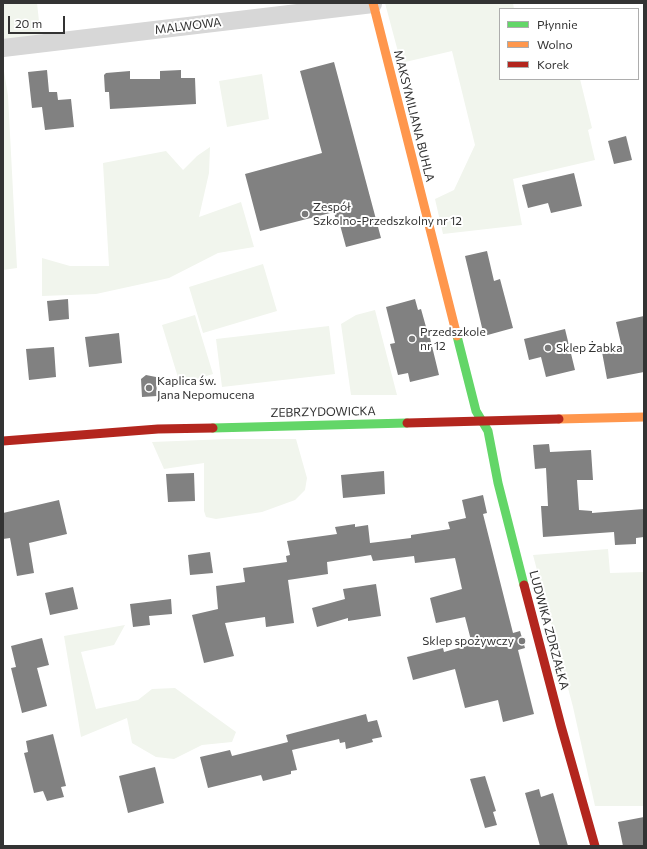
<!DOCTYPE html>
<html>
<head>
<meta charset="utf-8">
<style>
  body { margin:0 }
  #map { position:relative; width:647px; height:849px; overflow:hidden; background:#fff; font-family:Commissioner,sans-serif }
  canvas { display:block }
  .frame { position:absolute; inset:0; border:4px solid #333; pointer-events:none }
  .legend { position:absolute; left:499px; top:8px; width:140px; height:72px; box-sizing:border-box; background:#fff; border:1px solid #adadad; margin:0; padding:5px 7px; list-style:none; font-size:12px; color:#333 }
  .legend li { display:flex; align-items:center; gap:8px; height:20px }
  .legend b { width:20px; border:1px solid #adadad }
  .scale { position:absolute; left:8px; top:16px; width:57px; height:18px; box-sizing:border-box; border:2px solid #333; border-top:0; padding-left:5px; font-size:12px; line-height:14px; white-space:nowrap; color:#333; -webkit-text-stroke:3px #fff; paint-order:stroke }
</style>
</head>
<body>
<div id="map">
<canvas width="647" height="849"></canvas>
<div class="frame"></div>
<ul class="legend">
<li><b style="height:5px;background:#63d668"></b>Płynnie</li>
<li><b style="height:5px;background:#ff974d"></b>Wolno</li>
<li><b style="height:5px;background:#b3261e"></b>Korek</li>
</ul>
<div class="scale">20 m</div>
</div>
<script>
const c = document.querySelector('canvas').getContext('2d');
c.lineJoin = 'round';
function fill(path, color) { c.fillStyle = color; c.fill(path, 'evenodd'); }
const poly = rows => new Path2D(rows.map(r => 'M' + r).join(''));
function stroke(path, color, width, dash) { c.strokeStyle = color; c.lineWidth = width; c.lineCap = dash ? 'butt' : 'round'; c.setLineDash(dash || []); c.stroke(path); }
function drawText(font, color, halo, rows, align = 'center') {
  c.font = font + ' Commissioner,sans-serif'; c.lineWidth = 4; c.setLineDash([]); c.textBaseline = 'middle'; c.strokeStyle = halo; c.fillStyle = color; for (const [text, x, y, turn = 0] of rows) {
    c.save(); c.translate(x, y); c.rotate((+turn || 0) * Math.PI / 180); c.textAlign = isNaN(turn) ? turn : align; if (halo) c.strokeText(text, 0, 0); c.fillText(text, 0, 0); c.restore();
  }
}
fill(poly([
  [3,3,37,3,41,39,3,42],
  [385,3,513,3,514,9,500,9,500,79,580,79,592,128,588,130,595,160,513,179,522,225,443,234,435,199,454,190,475,145,452,51,401,63],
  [3,65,8,96,17,268,3,270],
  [262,74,269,119,227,127,219,81],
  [210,147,209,173,199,217,241,202,254,247,218,253,169,278,151,282,96,294,42,296,42,258,70,266,109,266,103,163,166,151,183,170,197,156],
  [263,264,277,311,203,333,189,287],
  [375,310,397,395,351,395,341,324,356,315],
  [195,315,213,374,180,384,162,325],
  [329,326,335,374,222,387,216,339],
  [227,439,296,439,307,478,305,490,295,500,262,512,216,519,206,517,204,511,204,463,164,469,152,442],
  [608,549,610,573,644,572,644,806,595,806,573,707,533,555],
  [125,625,114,645,81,652,96,709,138,700,152,689,175,688,236,732,232,742,202,745,174,759,156,757,132,743,127,718,81,737,64,636]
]), '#f1f5ed');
fill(poly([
  [334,62,381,238,346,247,340,225,337,225,334,212,260,231,245,174,322,153,300,71],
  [47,70,49,92,57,92,58,100,71,99,74,127,45,130,42,107,32,108,28,72],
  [181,70,181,78,195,78,196,104,110,109,109,92,105,92,104,75,106,73,130,71,130,79,160,79,160,71],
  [626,136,632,160,614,164,608,141],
  [574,173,582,206,551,213,548,203,528,208,522,185],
  [487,251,494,281,500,279,513,328,484,336,465,256],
  [68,299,69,319,49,321,47,301],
  [415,299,418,310,421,309,428,334,429,334,439,375,410,382,408,373,398,375,390,344,395,343,386,307],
  [644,316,644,372,607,379,602,352,622,348,616,322],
  [565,329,575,370,546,377,541,357,529,360,524,339],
  [119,333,122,363,89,367,85,337],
  [54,347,56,377,29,380,26,349],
  [146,375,156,377,157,396,142,397,141,379],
  [549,444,550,452,591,450,593,480,577,480,579,510,592,511,592,513,644,509,644,537,636,538,636,544,615,545,614,532,543,537,541,506,548,506,546,468,535,469,533,445],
  [384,471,385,494,343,498,341,475],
  [194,473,195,501,168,502,166,474],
  [483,495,487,513,483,514,513,633,520,631,525,648,518,650,534,714,503,722,498,700,465,708,455,669,413,680,407,657,443,648,444,652,472,644,465,617,436,623,430,598,462,589,455,558,415,563,414,556,373,561,371,555,327,562,328,574,288,580,294,623,266,627,265,617,225,623,234,656,204,663,192,615,218,609,216,586,245,582,243,568,287,562,286,556,290,555,287,541,337,534,335,527,355,524,355,527,368,525,370,543,411,538,411,535,450,529,448,522,466,518,462,500],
  [59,500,67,534,29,543,34,573,17,576,10,538,3,539,3,513],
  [210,552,213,573,190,575,188,555],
  [376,584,381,616,348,621,348,618,317,627,312,608,345,599,343,589],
  [73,587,78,609,50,615,45,593],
  [171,599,172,614,149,616,150,625,133,627,130,604],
  [42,638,49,665,37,668,47,706,22,713,11,668,16,667,11,646],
  [366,714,368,722,377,720,382,737,372,739,373,742,346,749,345,742,340,743,339,739,292,750,297,770,291,771,291,774,263,781,261,775,208,788,200,757,230,750,232,756,288,742,286,735],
  [53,734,66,786,61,787,64,797,47,801,43,791,34,793,24,753,28,752,26,741],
  [155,767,164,803,128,813,119,776],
  [485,776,496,811,493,812,497,825,485,828,470,779],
  [539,789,541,797,553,793,568,846,540,846,525,793],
  [644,817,644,846,623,846,618,822]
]), '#818181');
stroke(poly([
  [3,48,373,4]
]), '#d7d7d7', 18);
stroke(poly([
  [457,336,476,411,488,431,498,483,524,585],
  [213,428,407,423]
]), '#63d668', 9);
stroke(poly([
  [373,3,457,336],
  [559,419,644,417]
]), '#ff974d', 9);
stroke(poly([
  [407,423,559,419],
  [3,441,158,429,213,428],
  [524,585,561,726,595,846]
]), '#b3261e', 9);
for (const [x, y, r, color] of [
  [305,214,4,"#7a7a7a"],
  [412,339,4,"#7a7a7a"],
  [548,348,4,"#7a7a7a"],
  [149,388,4,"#7a7a7a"],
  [522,641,4,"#7a7a7a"]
]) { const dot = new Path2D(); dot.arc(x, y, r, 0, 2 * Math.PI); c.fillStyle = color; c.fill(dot); stroke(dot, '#fff', 1.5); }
drawText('12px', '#333', '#fff', [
  ["MALWOWA",188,26,-7],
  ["MAKSYMILIANA BUHLA",414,116,76],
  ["ZEBRZYDOWICKA",323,412,-1],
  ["LUDWIKA ZDRZAŁKA",549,630,75]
]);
drawText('12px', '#333', '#fff', [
  ["Zespół",313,207],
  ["Szkolno-Przedszkolny nr 12",313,221],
  ["Przedszkole",420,332],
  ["nr 12",420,346],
  ["Sklep Żabka",556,348],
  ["Kaplica św.",157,381],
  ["Jana Nepomucena",157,395],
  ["Sklep spożywczy",514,641,"right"]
], 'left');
</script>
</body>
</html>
